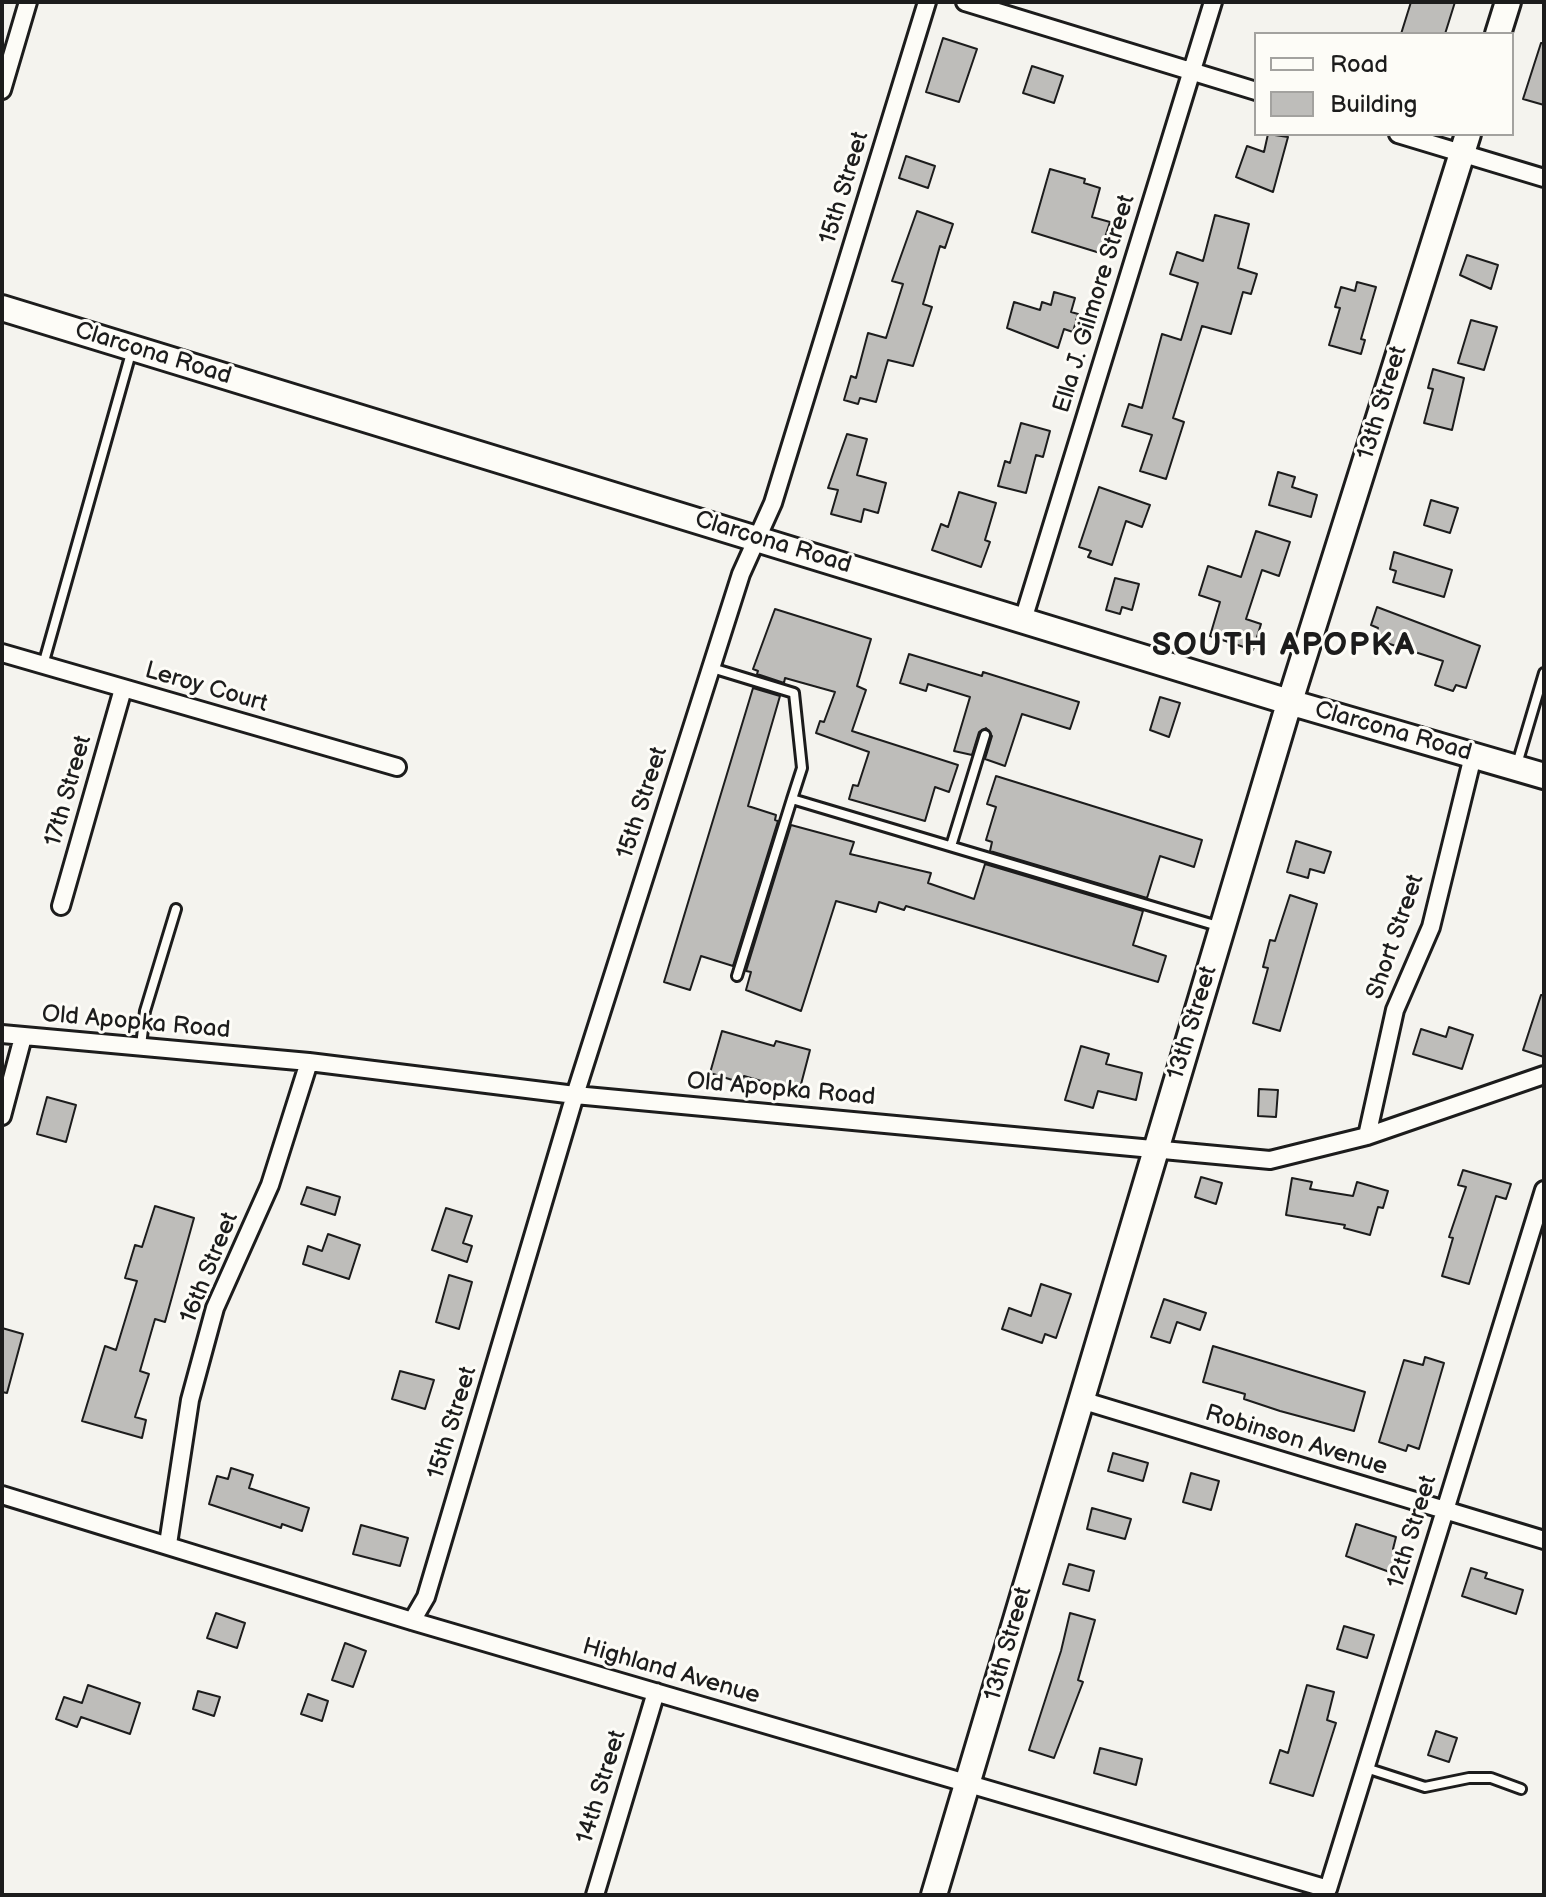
<!DOCTYPE html>
<html>
<head>
<meta charset="utf-8">
<style>
  body { margin:0 }
  #map { position:relative; width:1546px; height:1897px; overflow:hidden; background:#f4f3ee; font-family:"Balsamiq Sans",sans-serif }
  canvas { display:block }
  .frame { position:absolute; inset:0; border:4px solid #1c1c1c; pointer-events:none }
  .legend { position:absolute; left:1254px; top:32px; width:260px; height:104px; box-sizing:border-box; background:#fdfcf7; border:2px solid #a3a29f; margin:0; padding:10px 14px; list-style:none; font-size:24px; color:#1c1c1c }
  .legend li { display:flex; align-items:center; gap:16px; height:40px }
  .legend b { width:40px; border:2px solid #a3a29f }
</style>
</head>
<body>
<div id="map">
<canvas width="1546" height="1897"></canvas>
<div class="frame"></div>
<ul class="legend">
<li><b style="height:10px;background:#fdfcf7"></b>Road</li>
<li><b style="height:22px;background:#bebdba"></b>Building</li>
</ul>
</div>
<script>
const c = document.querySelector('canvas').getContext('2d');
c.lineJoin = 'round';
function fill(path, color) { c.fillStyle = color; c.fill(path, 'evenodd'); }
const poly = rows => new Path2D(rows.map(r => 'M' + r).join(''));
function stroke(path, color, width, dash) { c.strokeStyle = color; c.lineWidth = width; c.lineCap = dash ? 'butt' : 'round'; c.setLineDash(dash || []); c.stroke(path); }
function drawText(font, color, halo, rows, align = 'center') {
  c.font = font + ' "Balsamiq Sans",sans-serif'; c.lineWidth = 6; c.setLineDash([]); c.textBaseline = 'middle'; c.strokeStyle = halo; c.fillStyle = color; for (const [text, x, y, turn = 0] of rows) {
    c.save(); c.translate(x, y); c.rotate((+turn || 0) * Math.PI / 180); c.textAlign = isNaN(turn) ? turn : align; if (halo) c.strokeText(text, 0, 0); c.fillText(text, 0, 0); c.restore();
  }
}
const building = poly([
  [1411,2,1455,2,1445,34,1401,34,1411,2],
  [943,38,977,49,959,102,926,92,943,38],
  [1541,43,1544,43,1544,105,1523,99,1541,43],
  [1032,66,1063,76,1054,103,1023,93,1032,66],
  [1268,134,1288,137,1273,192,1236,177,1247,146,1264,152,1268,134],
  [906,156,935,166,928,188,899,178,906,156],
  [1050,169,1085,179,1084,183,1100,188,1092,217,1110,222,1100,253,1032,232,1050,169],
  [917,211,953,224,945,248,940,246,923,304,932,307,913,366,888,360,876,402,860,398,858,404,844,400,851,376,856,378,868,333,886,338,903,284,892,281,917,211],
  [1215,215,1249,224,1238,268,1257,274,1251,294,1243,292,1231,334,1202,326,1173,418,1184,422,1166,479,1140,471,1152,435,1122,426,1129,404,1142,408,1162,334,1181,340,1198,283,1170,274,1177,252,1203,261,1215,215],
  [1467,255,1498,265,1491,289,1460,275,1467,255],
  [1357,282,1376,287,1361,339,1365,340,1361,354,1329,345,1340,308,1335,307,1341,287,1355,291,1357,282],
  [1054,292,1075,298,1071,312,1078,314,1073,332,1064,329,1058,348,1007,328,1014,302,1040,310,1042,302,1051,305,1054,292],
  [1471,320,1497,327,1484,370,1458,363,1471,320],
  [1433,369,1464,378,1452,430,1424,423,1433,389,1428,388,1433,369],
  [1021,423,1050,431,1043,457,1036,455,1026,493,998,486,1005,461,1010,463,1021,423],
  [847,434,867,439,857,475,886,483,878,513,864,509,861,522,831,514,838,490,828,488,847,434],
  [1278,472,1295,477,1292,487,1317,495,1311,517,1269,505,1278,472],
  [1099,487,1150,505,1142,527,1126,521,1112,565,1088,557,1091,551,1079,547,1099,487],
  [959,492,996,503,985,540,990,542,981,567,932,550,941,524,948,527,959,492],
  [1431,500,1458,508,1450,533,1424,525,1431,500],
  [1256,531,1290,542,1279,576,1262,570,1246,619,1261,624,1253,650,1210,636,1220,602,1199,595,1208,566,1241,577,1256,531],
  [1394,552,1452,570,1444,597,1393,582,1396,571,1390,569,1394,552],
  [1115,578,1139,584,1132,610,1122,607,1120,614,1106,610,1115,578],
  [1377,607,1480,646,1466,688,1456,685,1453,691,1435,685,1443,661,1374,639,1378,628,1371,625,1377,607],
  [775,609,871,639,857,686,866,690,852,731,958,765,949,792,935,787,925,821,849,799,853,785,858,786,869,752,816,733,820,721,824,722,835,692,785,678,784,683,757,674,758,671,753,669,775,609],
  [909,654,982,676,983,672,1079,702,1070,729,1022,714,1005,766,985,759,992,736,986,728,979,732,972,755,954,751,970,697,928,684,926,691,900,683,909,654],
  [753,688,780,696,748,806,776,815,775,820,778,821,733,966,701,956,690,990,664,982,753,688],
  [1160,697,1180,703,1169,737,1150,730,1160,697],
  [996,776,1202,840,1194,867,1160,856,1147,898,990,851,992,842,986,840,996,807,987,804,996,776],
  [791,825,854,842,850,854,931,873,928,883,974,899,985,864,1143,911,1133,945,1166,956,1158,982,906,906,904,910,879,902,876,912,836,901,801,1011,746,990,751,972,746,971,791,825],
  [1296,841,1331,852,1324,873,1310,869,1308,878,1287,872,1296,841],
  [1290,895,1317,904,1280,1031,1253,1023,1268,968,1263,967,1270,940,1275,941,1290,895],
  [1541,995,1544,995,1544,1057,1523,1050,1541,995],
  [1449,1027,1473,1035,1462,1069,1413,1054,1421,1029,1446,1037,1449,1027],
  [722,1031,774,1046,776,1041,810,1050,799,1092,744,1076,742,1083,710,1073,722,1031],
  [1081,1046,1109,1054,1106,1064,1142,1073,1136,1100,1098,1091,1093,1108,1065,1100,1081,1046],
  [1259,1089,1278,1090,1276,1117,1258,1116,1259,1089],
  [47,1097,76,1105,66,1142,37,1134,47,1097],
  [1463,1170,1511,1184,1506,1199,1496,1196,1469,1284,1442,1276,1453,1238,1449,1237,1466,1187,1458,1185,1463,1170],
  [1201,1177,1222,1183,1216,1204,1195,1197,1201,1177],
  [1292,1178,1312,1182,1310,1189,1353,1196,1357,1182,1388,1191,1383,1208,1378,1207,1370,1235,1344,1228,1345,1225,1286,1215,1292,1178],
  [307,1187,340,1197,335,1215,301,1204,307,1187],
  [155,1206,194,1218,165,1322,155,1319,140,1371,149,1374,135,1417,146,1420,142,1438,82,1421,105,1346,116,1350,137,1281,125,1278,135,1245,142,1247,155,1206],
  [446,1208,472,1216,463,1243,472,1246,467,1262,432,1250,446,1208],
  [328,1234,360,1245,349,1279,303,1264,308,1246,322,1251,328,1234],
  [449,1275,472,1282,459,1329,436,1322,449,1275],
  [1041,1284,1071,1294,1056,1338,1045,1334,1042,1343,1002,1329,1009,1308,1031,1316,1041,1284],
  [1164,1299,1206,1313,1200,1330,1177,1322,1170,1343,1151,1337,1164,1299],
  [2,1328,23,1334,7,1393,2,1392,2,1328],
  [1213,1346,1365,1392,1354,1431,1280,1411,1244,1399,1245,1394,1203,1382,1213,1346],
  [1425,1357,1444,1363,1419,1449,1408,1445,1406,1451,1379,1442,1404,1360,1423,1365,1425,1357],
  [400,1371,434,1380,425,1409,392,1399,400,1371],
  [1113,1453,1148,1463,1143,1481,1108,1471,1113,1453],
  [231,1468,253,1475,249,1488,309,1508,302,1531,282,1524,281,1528,209,1504,217,1476,228,1479,231,1468],
  [1191,1473,1219,1481,1211,1510,1183,1502,1191,1473],
  [1092,1508,1131,1519,1125,1539,1087,1529,1092,1508],
  [1356,1524,1396,1537,1393,1549,1402,1552,1395,1574,1346,1556,1356,1524],
  [361,1525,408,1538,400,1566,353,1554,361,1525],
  [1069,1564,1094,1571,1089,1591,1063,1584,1069,1564],
  [1471,1568,1487,1573,1485,1578,1523,1590,1516,1614,1462,1596,1471,1568],
  [216,1613,245,1623,237,1648,207,1638,216,1613],
  [1070,1613,1095,1620,1078,1680,1083,1682,1054,1758,1029,1750,1061,1651,1070,1613],
  [1344,1626,1374,1635,1367,1658,1337,1649,1344,1626],
  [345,1643,366,1651,353,1687,332,1680,345,1643],
  [88,1685,140,1703,130,1734,81,1717,77,1727,56,1719,64,1697,82,1703,88,1685],
  [1307,1685,1334,1692,1327,1720,1336,1723,1313,1796,1270,1783,1280,1750,1288,1753,1307,1685],
  [198,1691,220,1697,214,1716,193,1709,198,1691],
  [308,1694,328,1701,322,1721,301,1714,308,1694],
  [1436,1731,1457,1738,1449,1762,1428,1755,1436,1731],
  [1100,1748,1142,1759,1136,1785,1094,1773,1100,1748]
]);
fill(building, '#bebdba');
stroke(building, '#1c1c1c', 2);
const lane = poly([
  [43,665,131,353],
  [712,668,794,693,802,768,792,799],
  [1517,764,1544,673],
  [951,846,985,735],
  [737,976,792,799,1221,927],
  [141,1046,145,1011,176,909],
  [1366,1768,1425,1787,1469,1778,1491,1778,1521,1789]
]);
const street = poly([
  [965,2,1256,91],
  [2,90,28,2],
  [1398,134,1544,178],
  [1023,620,1213,2],
  [2,653,397,767],
  [61,906,123,689],
  [2,1034,309,1062,575,1095,1270,1160,1367,1136,1544,1075],
  [2,1116,23,1037],
  [1367,1136,1395,1010,1431,927,1473,756],
  [1081,1400,1544,1540],
  [2,1495,412,1621,1328,1889,1544,1190],
  [168,1544,190,1400,215,1308,270,1185,309,1062],
  [412,1621,426,1597,575,1095,741,574,773,503,927,2],
  [595,1895,656,1692]
]);
const secondary = poly([
  [1498,34,1508,2],
  [2,308,1289,702,1544,776],
  [934,1895,1285,717,1468,134]
]);
stroke(lane, '#1c1c1c', 14);
stroke(street, '#1c1c1c', 22);
stroke(secondary, '#1c1c1c', 30);
stroke(lane, '#fdfcf7', 8);
stroke(street, '#fdfcf7', 16);
stroke(secondary, '#fdfcf7', 24);
drawText('24px', '#1c1c1c', '#fdfcf7', [
  ["15th Street",845,188,-73],
  ["Ella J. Gilmore Street",1095,304,-73],
  ["Clarcona Road",153,354,17],
  ["13th Street",1383,403,-73],
  ["Clarcona Road",773,543,17],
  ["Leroy Court",206,688,16],
  ["Clarcona Road",1393,732,16],
  ["17th Street",69,791,-74],
  ["15th Street",643,803,-72],
  ["Short Street",1396,937,-71],
  ["Old Apopka Road",136,1023,5],
  ["13th Street",1193,1023,-73],
  ["Old Apopka Road",781,1090,5],
  ["16th Street",210,1268,-68],
  ["15th Street",453,1423,-73],
  ["Robinson Avenue",1296,1441,17],
  ["12th Street",1413,1532,-73],
  ["13th Street",1009,1644,-74],
  ["Highland Avenue",671,1672,16],
  ["14th Street",602,1787,-73]
]);
c.letterSpacing = '2px';
drawText('bold 32px', '#1c1c1c', '#fdfcf7', [
  ["SOUTH APOPKA",1284,647]
]);
c.letterSpacing = '0px';
</script>
</body>
</html>
